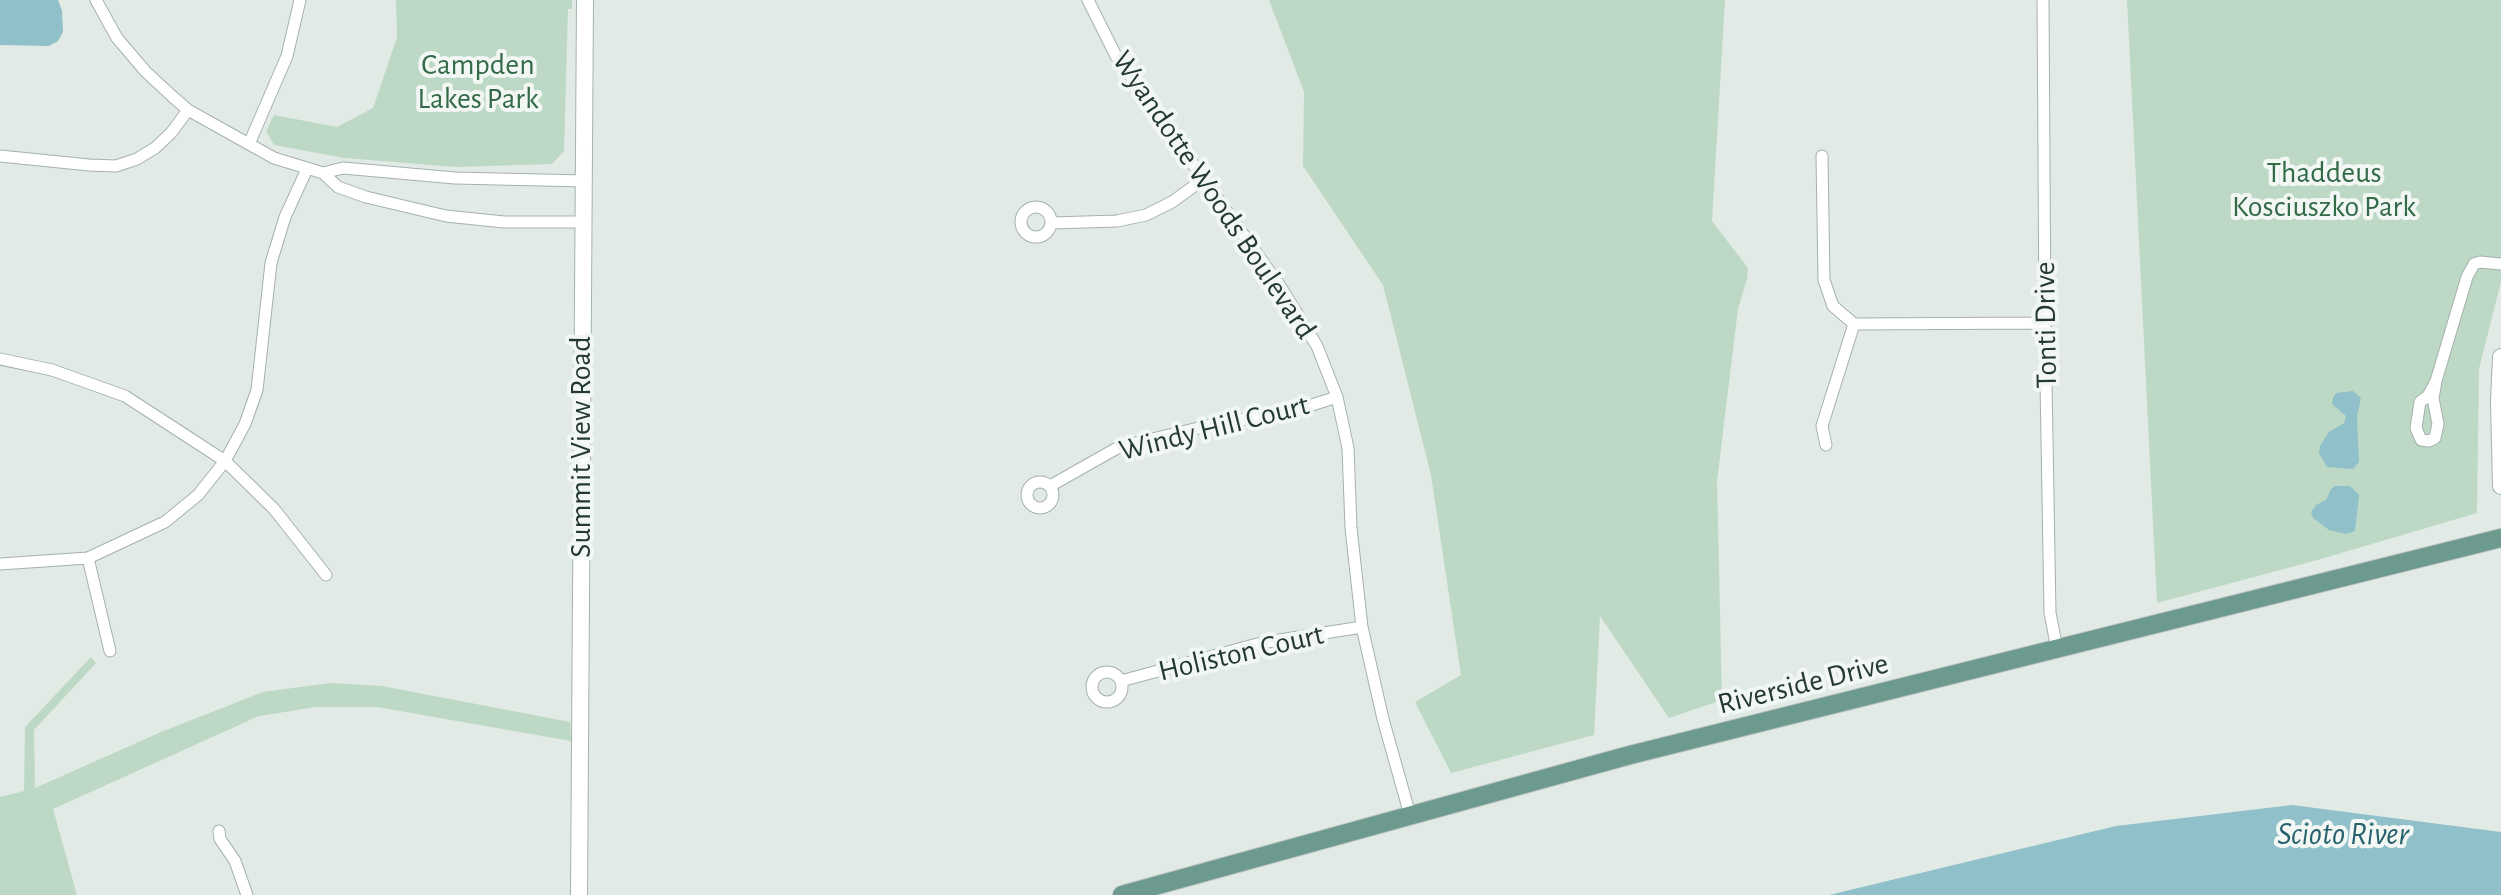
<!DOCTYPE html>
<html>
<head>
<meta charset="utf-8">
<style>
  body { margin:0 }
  canvas { display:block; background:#e2eae6 }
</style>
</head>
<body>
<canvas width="2501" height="895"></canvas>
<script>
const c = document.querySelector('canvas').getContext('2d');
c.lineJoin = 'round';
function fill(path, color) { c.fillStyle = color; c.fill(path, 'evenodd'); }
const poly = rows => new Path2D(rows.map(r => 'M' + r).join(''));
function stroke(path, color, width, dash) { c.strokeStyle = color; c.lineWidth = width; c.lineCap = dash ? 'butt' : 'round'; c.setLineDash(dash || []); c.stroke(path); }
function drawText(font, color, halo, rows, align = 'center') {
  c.font = font + ' "Alegreya Sans",sans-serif'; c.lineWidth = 8; c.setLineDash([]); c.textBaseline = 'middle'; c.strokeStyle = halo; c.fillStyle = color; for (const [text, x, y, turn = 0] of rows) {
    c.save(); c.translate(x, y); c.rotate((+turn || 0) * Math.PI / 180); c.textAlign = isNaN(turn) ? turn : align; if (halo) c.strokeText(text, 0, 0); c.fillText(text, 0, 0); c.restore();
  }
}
fill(poly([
  [396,0,572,0,572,9,568,9,564,151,552,164,456,167,344,158,274,145,266,131,274,115,337,127,373,108,397,37],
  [1269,0,1725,0,1712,221,1748,268,1747,279,1738,309,1717,481,1722,700,1669,718,1600,616,1594,735,1451,773,1415,702,1461,675,1431,475,1383,285,1303,166,1304,92],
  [2127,0,2501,0,2501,282,2479,369,2477,513,2321,559,2157,603],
  [91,657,96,663,34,730,35,788,161,732,263,692,330,683,382,686,570,722,571,741,377,707,316,707,259,716,53,809,77,895,0,895,0,797,24,791,25,727]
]), '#bdd9c5');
fill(poly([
  [0,0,58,0,62,11,63,32,58,41,49,46,0,45],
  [2353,391,2361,398,2357,416,2359,462,2353,469,2327,467,2319,453,2320,446,2329,432,2344,423,2346,416,2332,404,2333,398,2336,393],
  [2335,486,2350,486,2359,495,2355,531,2346,534,2329,530,2313,518,2311,512,2316,505,2326,500,2331,489],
  [2292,805,2501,832,2501,895,1829,895,2116,826]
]), '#90c0c9');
const street = poly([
  [96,0,117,38,146,72,173,97,188,110,274,158,323,173,338,187,366,197,446,216,504,222,583,222],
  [1088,0,1116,56,1280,286,1317,346,1337,397,1348,448,1351,528,1362,627,1383,719,1410,815],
  [2043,0,2045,323,2050,613,2057,649],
  [249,144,287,56,300,0],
  [0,156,89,165,116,166,137,159,155,148,171,133,188,110],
  [1822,156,1824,280,1833,306,1854,324,2045,323],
  [323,173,343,168,455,178,584,181],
  '1021 222a15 15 0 1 1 30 0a15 15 0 1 1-30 0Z',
  [1052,223,1117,221,1146,215,1172,202,1204,179],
  [0,359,52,370,125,396,225,461,274,509,326,575],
  [2436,381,2428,396,2420,402,2416,428,2421,440,2429,441,2435,438,2438,424,2433,398,2436,381,2467,277,2474,264,2480,262,2501,264],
  [1826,445,1822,426,1854,324],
  '1027 495a13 13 0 1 1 26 0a13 13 0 1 1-26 0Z',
  [1050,486,1119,447,1211,425,1296,410,1337,397],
  [88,558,110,651],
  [0,564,88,558,165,522,198,495,225,461,245,424,257,390,271,263,285,217,307,169],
  '1092 687a15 15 0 1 1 30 0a15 15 0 1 1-30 0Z',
  [1121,681,1261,643,1362,627],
  [219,831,220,839,235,861,247,895]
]);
const secondary = poly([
  [2501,357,2499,401,2501,486],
  [579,895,585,0]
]);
const primary = poly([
  [1122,895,1630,755,2501,538]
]);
stroke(street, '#a5b1ad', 13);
stroke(secondary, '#a2b4ae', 18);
stroke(primary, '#bdc4c2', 20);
stroke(street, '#fff', 11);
stroke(secondary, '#fff', 16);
stroke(primary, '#6c9a8e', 18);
drawText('30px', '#336b49', '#f2f7f4', [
  ["Campden",478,65],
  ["Lakes Park",478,99],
  ["Thaddeus",2324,173],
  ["Kosciuszko Park",2324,207]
]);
drawText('30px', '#243933', '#f2f7f4', [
  ["Wyandotte Woods Boulevard",1214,195,56],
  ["Tonti Drive",2046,325,-91],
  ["Windy Hill Court",1214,428,-14],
  ["Summit View Road",581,447,-90],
  ["Holiston Court",1241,653,-13],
  ["Riverside Drive",1803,684,-14]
]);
drawText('italic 32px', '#26616d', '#f2f7f4', [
  ["Scioto River",2343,834]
]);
</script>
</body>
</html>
